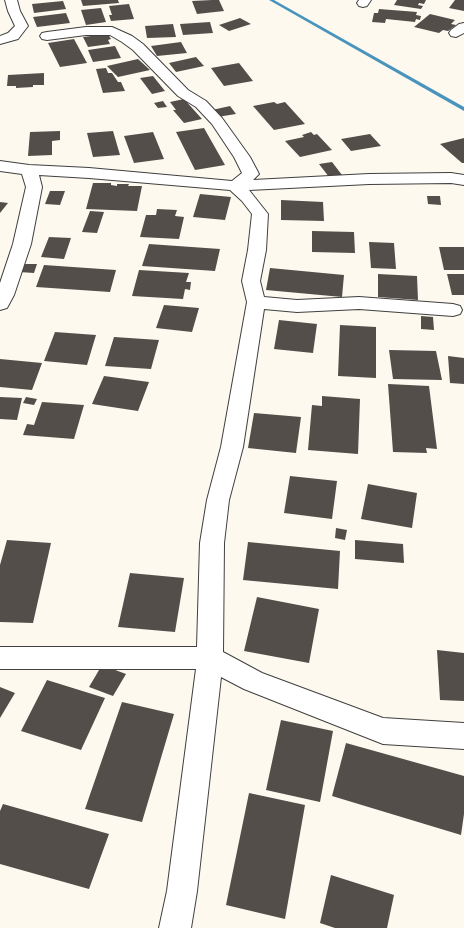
<!DOCTYPE html>
<html>
<head>
<meta charset="utf-8">
<style>
  body { margin:0 }
  canvas { display:block; background:#fdf9ee }
</style>
</head>
<body>
<canvas width="464" height="928"></canvas>
<script>
const c = document.querySelector('canvas').getContext('2d');
c.lineJoin = 'round';
const poly = rows => new Path2D(rows.map(r => 'M' + r).join(''));
function fill(path, color) { c.fillStyle = color; c.fill(path, 'evenodd'); }
function stroke(path, color, width, dash) { c.strokeStyle = color; c.lineWidth = width; c.lineCap = dash ? 'butt' : 'round'; c.setLineDash(dash || []); c.stroke(path); }
fill(poly([
  [269,0,274,0,464,107,464,111,269,0]
]), '#4994bc');
fill(poly([
  [81,0,118,0,119,3,83,6],
  [212,0,219,0,224,11,197,14,192,1],
  [397,0,426,0,424,4,419,3,418,5,423,6,421,9,394,5],
  [455,0,464,0,464,11,449,8],
  [63,1,66,9,34,13,32,4],
  [129,4,134,19,111,21,109,15,112,15,109,6],
  [101,8,106,22,86,25,81,10],
  [379,9,417,12,416,15,421,16,420,20,416,19,415,22,386,19,385,23,372,22,374,13,378,13],
  [66,13,70,23,37,27,33,17],
  [430,14,455,20,451,24,456,25,448,31,443,30,439,33,414,27],
  [240,18,251,24,229,31,219,25],
  [210,22,213,33,183,35,180,24],
  [173,24,176,37,147,38,145,26],
  [108,34,111,39,108,40,110,44,88,47,83,37],
  [74,39,87,63,60,67,48,43],
  [181,42,187,53,157,56,151,46],
  [115,46,121,58,93,62,88,50],
  [196,57,204,66,176,72,169,63],
  [138,59,150,70,118,77,107,66],
  [239,63,253,81,224,86,211,68],
  [106,68,108,73,112,73,118,82,121,82,125,91,103,93,96,69],
  [44,73,44,85,33,85,33,87,16,88,16,86,7,86,8,75],
  [153,76,165,91,152,94,140,78],
  [184,99,202,119,184,123,173,110,176,110,170,102],
  [163,101,167,107,158,108,154,103],
  [274,102,277,104,285,102,305,124,274,130,253,106],
  [230,106,236,114,217,117,212,110],
  [204,128,225,165,195,170,176,132],
  [60,131,60,140,52,141,52,155,28,156,30,132],
  [113,131,120,155,93,157,87,133],
  [153,132,164,159,134,163,124,136],
  [311,132,314,135,317,134,332,150,300,157,285,141,304,137,302,135],
  [370,134,381,146,351,151,341,139],
  [464,138,464,163,462,163,440,144],
  [332,162,342,175,329,177,319,164],
  [93,183,111,183,111,185,117,186,117,184,129,184,128,186,142,186,137,211,86,209],
  [50,191,65,191,60,205,45,204],
  [200,194,231,197,225,220,193,217],
  [427,196,440,196,441,205,428,204],
  [281,200,323,202,324,221,281,220],
  [0,202,8,203,0,213],
  [157,209,177,210,175,216,184,217,179,239,140,237,146,215,156,215],
  [90,211,104,212,97,233,82,232],
  [312,231,354,232,355,253,312,252],
  [49,237,71,238,64,259,41,257],
  [369,242,394,243,396,269,371,268],
  [149,244,220,249,215,271,142,266],
  [439,247,464,247,464,270,444,270],
  [22,264,37,264,34,273,19,272],
  [44,265,116,270,110,292,36,287],
  [270,268,344,275,342,297,266,290],
  [139,270,189,273,186,282,191,282,190,290,185,289,183,299,132,296],
  [378,274,417,276,418,300,378,297],
  [447,274,464,274,464,295,452,295],
  [164,305,199,308,192,332,156,328],
  [421,316,433,317,434,330,421,329],
  [279,320,317,324,313,353,274,349],
  [340,325,376,327,376,378,338,376],
  [55,332,96,335,87,365,44,361],
  [114,337,159,340,151,369,105,366],
  [389,350,436,351,442,380,393,379],
  [448,356,464,358,464,384,450,383],
  [0,359,42,363,32,390,0,387],
  [104,376,149,382,138,411,92,404],
  [388,384,429,386,437,449,426,448,427,453,393,452],
  [322,396,360,399,358,454,308,450,312,405,322,406],
  [0,397,22,398,17,420,0,419],
  [26,397,37,399,34,405,23,403],
  [42,402,84,405,74,439,23,435,27,424,34,425],
  [254,413,301,417,296,453,248,448],
  [290,476,337,481,332,519,284,513],
  [368,484,417,493,412,528,361,519],
  [336,528,347,530,345,540,335,538],
  [7,540,51,543,33,623,0,622,0,565],
  [355,540,403,544,404,563,355,559],
  [248,542,340,551,338,589,243,580],
  [130,573,184,578,175,632,118,627],
  [257,597,319,609,309,663,244,651],
  [437,650,464,653,464,701,440,700],
  [102,665,126,674,113,696,89,687],
  [47,680,105,698,81,750,21,731],
  [0,687,15,693,0,718],
  [122,702,174,714,142,822,85,809],
  [281,720,333,731,320,802,266,790],
  [346,743,464,776,464,814,461,835,332,796],
  [249,793,305,805,285,919,226,905],
  [3,804,109,834,89,889,0,864,0,811],
  [331,875,394,895,387,928,335,928,320,923]
]), '#544e4a');
const street = poly([
  [5,0,17,0,20,11,28,26,18,39,0,44,0,36,8,33,15,26,8,11,5,0],
  [359,0,371,0,367,6,363,7,359,6,357,3,359,0],
  [464,23,464,33,456,37,451,36,449,33,451,30,459,24,464,23],
  [86,27,112,27,132,36,143,44,188,90,206,101,222,118,250,157,259,174,253,180,369,174,451,173,464,175,464,185,451,183,369,184,249,190,268,214,266,250,260,281,264,297,297,300,359,297,453,304,460,306,462,310,460,314,453,316,359,309,297,312,264,309,243,447,229,500,224,543,223,652,262,673,383,718,464,723,464,749,383,744,244,689,221,677,197,891,191,928,159,928,167,891,196,669,0,669,0,647,197,647,200,543,207,500,221,447,247,302,242,281,248,250,252,214,242,201,230,190,89,178,39,175,42,187,31,244,14,295,7,308,0,310,0,283,13,244,26,187,22,174,0,171,0,161,29,165,89,168,232,181,242,173,234,157,212,124,196,107,178,96,133,50,122,42,110,35,86,35,47,40,42,39,40,36,42,33,47,32,86,27]
]);
stroke(street, '#404040', 2);
fill(street, '#fff');
</script>
</body>
</html>
